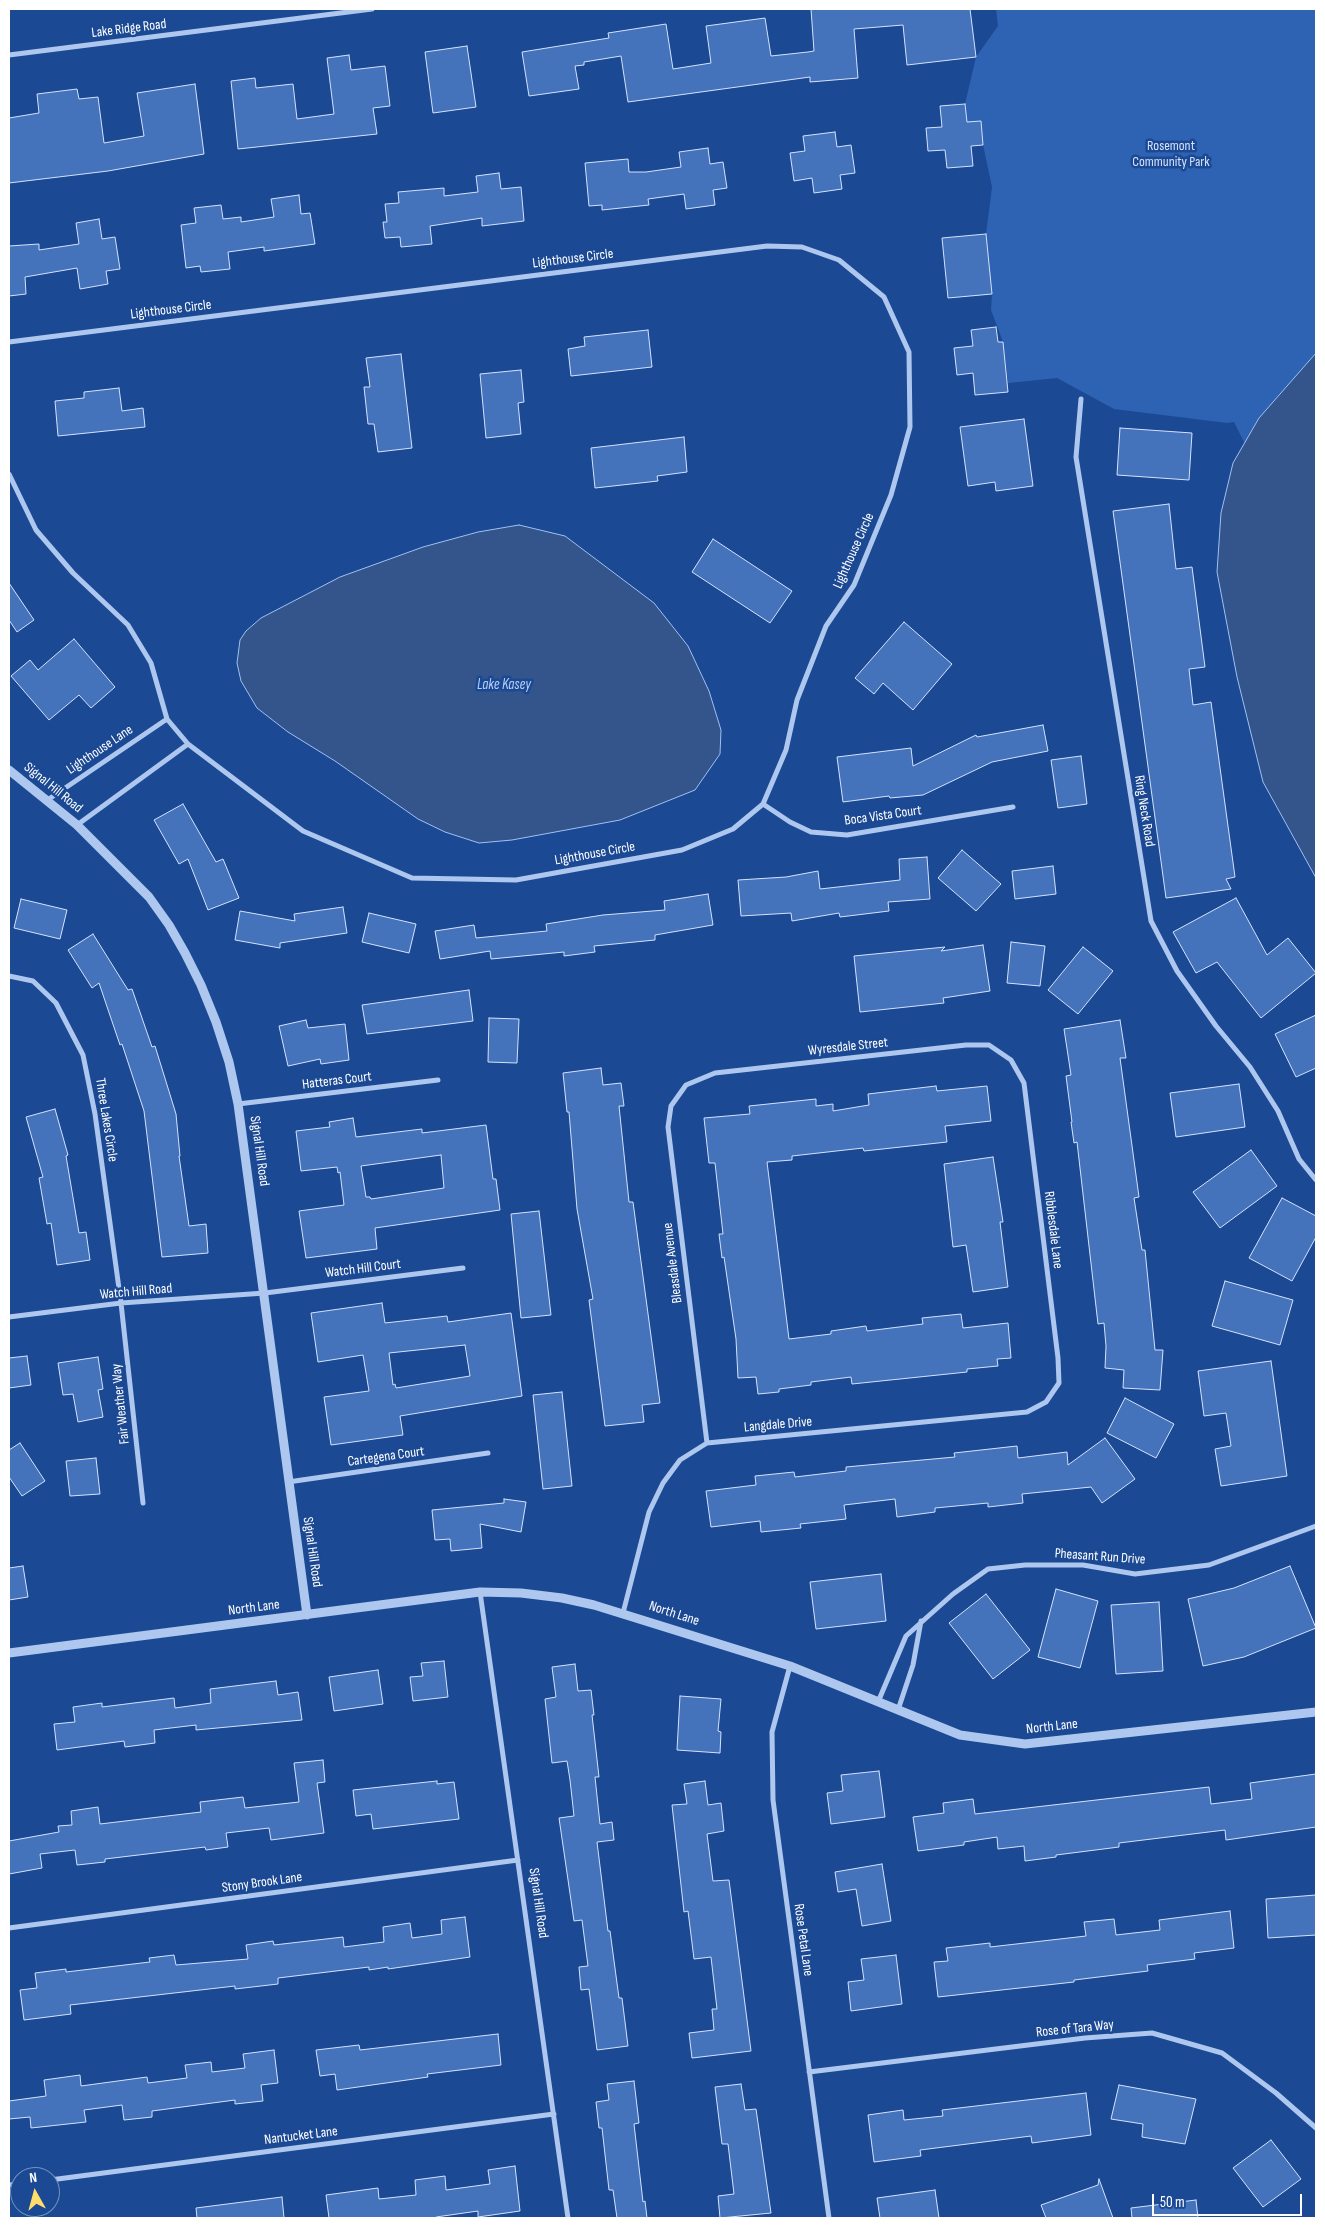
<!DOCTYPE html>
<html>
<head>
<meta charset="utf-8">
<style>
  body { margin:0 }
  #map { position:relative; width:1325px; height:2227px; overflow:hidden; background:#1b4994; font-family:"Sofia Sans Condensed",sans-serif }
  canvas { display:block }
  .frame { position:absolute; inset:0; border:10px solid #fff; pointer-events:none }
  .north { position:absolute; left:10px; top:2167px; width:50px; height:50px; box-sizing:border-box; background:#1b4994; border:1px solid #7692bf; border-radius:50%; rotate:353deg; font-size:14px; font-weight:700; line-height:20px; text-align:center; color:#fff }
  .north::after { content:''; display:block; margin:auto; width:18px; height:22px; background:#ffdd6b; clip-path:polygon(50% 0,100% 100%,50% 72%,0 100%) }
  .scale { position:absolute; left:1152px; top:2194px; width:150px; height:22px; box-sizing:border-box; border:2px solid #fff; border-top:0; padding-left:6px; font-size:15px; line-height:18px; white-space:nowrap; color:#fff; -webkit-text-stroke:4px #1b4994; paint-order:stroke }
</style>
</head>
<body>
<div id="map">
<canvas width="1325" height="2227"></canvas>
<div class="frame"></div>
<div class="north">N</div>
<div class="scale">50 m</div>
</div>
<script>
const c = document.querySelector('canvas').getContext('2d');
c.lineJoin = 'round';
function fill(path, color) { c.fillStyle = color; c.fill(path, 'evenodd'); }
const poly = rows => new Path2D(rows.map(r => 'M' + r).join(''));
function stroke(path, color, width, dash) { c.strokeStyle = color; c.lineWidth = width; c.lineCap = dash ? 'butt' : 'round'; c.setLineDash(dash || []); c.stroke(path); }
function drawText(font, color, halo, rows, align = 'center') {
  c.font = font + ' "Sofia Sans Condensed",sans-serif'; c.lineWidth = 5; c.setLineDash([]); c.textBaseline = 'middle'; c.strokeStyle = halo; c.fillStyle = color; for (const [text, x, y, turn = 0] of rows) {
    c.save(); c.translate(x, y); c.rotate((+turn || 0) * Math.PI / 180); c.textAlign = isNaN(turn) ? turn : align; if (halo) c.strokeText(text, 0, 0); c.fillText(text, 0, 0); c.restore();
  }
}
fill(poly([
  [996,9,1316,9,1316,454,1254,462,1234,422,1227,423,1114,409,1057,378,1008,383,1003,342,991,310,992,294,986,234,992,187,983,145,981,122,967,122,965,104,976,57,998,26]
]), '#2e62b2');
const water = poly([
  [1316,353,1316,878,1263,782,1237,677,1217,572,1221,513,1233,463,1259,418,1316,353],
  [519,525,565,536,654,603,688,646,709,691,721,730,720,754,695,790,620,820,512,840,479,843,445,832,418,819,335,761,288,732,257,708,241,681,237,663,240,640,246,631,261,618,340,577,423,547,478,532,519,525]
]);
fill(water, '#33558c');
stroke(water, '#a0c1f1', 1);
const building = poly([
  [811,9,970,9,976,57,907,65,903,25,854,29,858,78,810,82,810,77,628,102,621,56,584,62,584,65,575,66,579,89,529,96,522,52,609,38,608,33,666,24,673,69,711,63,706,26,765,18,771,56,808,52,814,51,811,9],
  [467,46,476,107,433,113,425,52,467,46],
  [349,55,351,70,385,66,390,106,373,108,377,134,238,149,231,81,255,78,256,88,293,84,297,119,334,114,327,58,349,55],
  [195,84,204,154,108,171,9,183,9,118,39,113,37,94,77,89,79,99,98,97,104,143,144,136,137,93,195,84],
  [965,104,967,122,981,121,983,145,971,146,973,166,947,168,945,150,928,151,926,128,942,127,940,106,965,104],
  [835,132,837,147,851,145,855,173,840,175,842,189,814,193,812,178,794,181,790,153,805,151,803,136,835,132],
  [708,148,710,164,723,162,727,188,713,190,715,205,686,209,684,194,648,199,649,205,602,210,602,205,589,206,585,163,628,159,629,172,646,172,681,167,679,152,708,148],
  [499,173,501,189,521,187,524,221,482,226,482,218,430,226,432,244,401,247,400,237,385,238,383,222,387,222,385,204,399,203,398,192,444,188,444,196,478,192,476,176,499,173],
  [299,195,301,214,310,213,315,244,264,251,264,247,228,252,230,269,201,272,200,266,186,268,181,225,196,223,194,208,221,205,223,219,241,217,241,222,274,217,271,199,299,195],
  [99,219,102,239,115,237,120,269,106,271,108,284,80,289,77,268,25,277,26,294,9,296,9,246,39,244,39,250,79,244,76,223,99,219],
  [986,234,992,294,948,298,942,238,986,234],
  [996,327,998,342,1003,342,1008,392,975,395,973,373,957,375,954,348,973,346,971,330,996,327],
  [648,330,652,367,571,376,568,349,585,346,584,337,648,330],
  [401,354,412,448,378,452,374,424,368,424,364,387,370,387,366,358,401,354],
  [521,370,524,402,518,403,521,434,486,438,480,374,521,370],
  [119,388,122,411,143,408,145,427,58,436,55,401,84,398,84,392,119,388],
  [1024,419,1033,486,996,491,995,482,968,486,960,427,1024,419],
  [1120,428,1192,433,1189,480,1117,475,1120,428],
  [684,437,687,472,657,476,658,481,595,488,591,448,684,437],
  [1169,504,1176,569,1192,567,1205,667,1189,669,1193,705,1211,702,1235,877,1226,879,1231,889,1166,898,1113,511,1169,504],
  [713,539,792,591,770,623,692,572,713,539],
  [9,583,34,620,17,632,9,620,9,583],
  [904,622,952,664,913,710,883,683,874,694,855,678,904,622],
  [74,639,115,687,91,708,79,695,49,720,11,676,30,660,38,670,74,639],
  [1043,725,1048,751,992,762,923,795,890,798,889,796,843,802,837,757,911,748,913,766,976,735,977,737,1043,725],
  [1081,756,1087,804,1058,808,1051,760,1081,756],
  [183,804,216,862,223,859,239,898,208,910,188,859,179,864,154,820,183,804],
  [962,850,1001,884,976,911,938,878,962,850],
  [927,857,930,899,888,902,889,911,840,917,839,913,792,921,791,913,741,916,738,880,786,877,818,871,820,889,900,880,899,859,927,857],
  [1053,866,1056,894,1015,899,1012,871,1053,866],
  [708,894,713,925,655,935,655,940,594,946,595,952,564,956,564,952,491,959,490,951,440,959,435,931,474,925,476,938,547,931,546,924,603,915,665,910,664,901,708,894],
  [1236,898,1267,955,1288,938,1316,973,1261,1018,1217,962,1196,973,1173,932,1236,898],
  [21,899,67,910,60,939,14,928,21,899],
  [343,907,347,933,280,943,280,948,235,940,240,911,295,921,294,914,343,907],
  [369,913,416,924,409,953,362,942,369,913],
  [93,934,128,990,132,989,152,1047,155,1046,176,1114,180,1156,179,1156,189,1226,206,1224,208,1253,162,1257,144,1111,122,1044,120,1045,99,983,92,988,68,950,93,934],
  [1011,942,1045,946,1040,986,1007,983,1011,942],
  [983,945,990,991,943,998,944,1003,860,1012,854,956,945,947,941,951,983,945],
  [1083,947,1113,971,1078,1014,1048,990,1083,947],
  [469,990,473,1021,367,1034,362,1005,469,990],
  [1316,1015,1316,1068,1296,1077,1275,1034,1316,1015],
  [489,1018,519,1019,517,1063,488,1062,489,1018],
  [306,1020,308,1028,345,1024,349,1060,321,1064,320,1059,288,1066,279,1026,306,1020],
  [1120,1020,1126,1058,1120,1058,1139,1197,1134,1198,1142,1250,1145,1250,1155,1350,1163,1350,1160,1390,1123,1388,1124,1370,1105,1368,1106,1346,1104,1323,1098,1324,1077,1142,1074,1143,1071,1122,1072,1122,1066,1076,1071,1075,1064,1029,1120,1020],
  [601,1068,603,1085,621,1083,624,1106,619,1106,629,1202,633,1202,660,1403,642,1405,644,1422,605,1426,589,1300,593,1299,577,1209,569,1112,567,1112,563,1073,601,1068],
  [1239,1084,1245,1127,1176,1137,1170,1093,1239,1084],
  [936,1086,937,1091,987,1086,991,1121,945,1126,947,1142,864,1151,863,1148,792,1156,792,1160,767,1162,789,1339,831,1334,831,1331,866,1326,867,1331,923,1324,922,1318,961,1314,963,1328,1008,1323,1011,1358,997,1359,998,1366,967,1369,967,1372,852,1384,851,1377,811,1382,811,1385,779,1389,779,1392,758,1394,756,1377,738,1378,736,1339,724,1257,722,1258,719,1234,723,1234,715,1163,709,1163,704,1118,750,1114,749,1106,816,1099,816,1106,833,1104,833,1111,869,1105,868,1094,936,1086],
  [55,1109,68,1155,66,1156,79,1233,86,1232,90,1260,57,1265,51,1223,47,1224,39,1178,43,1177,26,1117,55,1109],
  [353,1118,356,1137,422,1129,422,1133,486,1125,493,1179,496,1179,500,1210,375,1228,377,1249,306,1258,299,1211,344,1205,340,1172,338,1173,337,1167,301,1171,296,1131,330,1127,329,1122,353,1118],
  [441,1155,444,1188,371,1199,370,1197,366,1197,361,1166,441,1155],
  [1251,1150,1277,1186,1220,1228,1193,1192,1251,1150],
  [993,1157,1003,1222,1000,1222,1008,1287,973,1292,966,1245,953,1247,944,1164,993,1157],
  [1282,1198,1316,1216,1316,1237,1292,1281,1249,1258,1282,1198],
  [539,1211,551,1315,521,1318,511,1214,539,1211],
  [1225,1281,1293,1300,1280,1345,1212,1326,1225,1281],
  [382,1303,385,1323,447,1316,448,1322,511,1313,522,1396,400,1416,403,1435,331,1445,324,1397,369,1391,363,1355,318,1362,311,1313,382,1303],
  [465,1345,470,1376,396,1388,395,1384,393,1385,389,1353,465,1345],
  [27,1356,31,1385,9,1388,9,1358,27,1356],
  [98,1357,103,1389,98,1390,103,1417,78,1422,73,1394,63,1395,58,1363,98,1357],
  [1271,1361,1287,1476,1221,1486,1215,1449,1231,1446,1226,1413,1204,1416,1198,1371,1271,1361],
  [562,1392,572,1486,543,1489,533,1395,562,1392],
  [1125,1398,1174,1424,1156,1458,1107,1433,1125,1398],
  [1105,1438,1135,1479,1102,1503,1091,1487,1022,1494,1023,1503,988,1507,988,1503,935,1508,935,1512,897,1517,895,1499,844,1505,846,1519,800,1524,801,1528,761,1532,760,1521,711,1527,706,1491,756,1485,755,1476,794,1472,795,1477,846,1471,846,1467,955,1457,954,1453,1017,1446,1018,1458,1067,1452,1068,1465,1105,1438],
  [20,1443,45,1481,22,1496,9,1477,9,1450,20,1443],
  [96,1458,100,1494,70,1496,66,1461,96,1458],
  [504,1499,526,1502,521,1532,480,1524,482,1548,451,1551,450,1539,435,1540,432,1510,504,1503,504,1499],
  [23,1566,28,1597,9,1600,9,1568,23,1566],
  [1290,1566,1316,1628,1244,1657,1203,1666,1188,1599,1234,1588,1290,1566],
  [881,1574,886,1621,816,1629,810,1582,881,1574],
  [1056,1589,1098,1601,1080,1668,1038,1657,1056,1589],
  [986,1594,1030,1650,993,1679,949,1623,986,1594],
  [1159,1602,1163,1671,1116,1674,1111,1605,1159,1602],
  [444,1661,448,1697,413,1701,410,1677,423,1676,421,1663,444,1661],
  [575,1664,578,1691,591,1690,594,1715,592,1715,599,1777,595,1777,600,1824,612,1822,614,1840,597,1842,608,1931,610,1931,619,1998,622,1998,628,2046,597,2050,589,1989,581,1990,579,1967,588,1966,582,1920,574,1921,559,1818,574,1816,570,1780,567,1761,552,1763,545,1699,556,1697,552,1667,575,1664],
  [378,1670,383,1704,334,1711,329,1677,378,1670],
  [276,1681,278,1695,298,1692,302,1720,196,1730,196,1725,154,1730,155,1743,125,1747,124,1741,57,1750,54,1724,75,1722,73,1707,102,1703,102,1707,174,1698,175,1708,211,1703,210,1689,276,1681],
  [680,1696,721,1699,718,1731,721,1732,720,1753,677,1750,680,1696],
  [323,1760,325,1782,317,1783,324,1833,271,1840,269,1828,226,1833,228,1847,206,1850,205,1847,105,1859,105,1862,77,1865,75,1850,40,1854,42,1868,9,1874,9,1841,59,1832,58,1826,72,1825,71,1811,98,1807,100,1824,201,1812,200,1802,243,1797,245,1808,299,1802,294,1763,323,1760],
  [879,1771,885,1817,831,1824,827,1793,843,1791,841,1775,879,1771],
  [1316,1774,1316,1827,1226,1840,1225,1830,1119,1843,1119,1847,1056,1855,1056,1857,1025,1861,1024,1846,998,1849,997,1837,964,1842,964,1845,918,1851,913,1817,944,1813,943,1803,973,1799,975,1814,1209,1787,1211,1804,1252,1799,1250,1783,1316,1774],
  [437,1781,437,1784,454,1782,459,1819,373,1829,371,1814,356,1816,353,1790,437,1781],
  [705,1781,708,1805,721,1803,724,1831,707,1834,713,1881,729,1880,751,2051,692,2058,689,2033,714,2030,712,2009,717,2009,711,1957,694,1959,688,1911,684,1912,672,1805,687,1804,684,1784,705,1781],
  [882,1864,891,1921,862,1926,856,1889,838,1892,835,1872,882,1864],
  [1316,1895,1316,1935,1268,1938,1266,1899,1316,1895],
  [1230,1911,1234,1948,1194,1953,1195,1959,1147,1965,1148,1971,1074,1980,1074,1982,938,1997,934,1962,948,1961,946,1948,990,1943,990,1947,1086,1936,1084,1922,1114,1919,1116,1935,1160,1930,1159,1920,1230,1911],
  [465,1917,470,1957,388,1969,388,1967,369,1970,369,1967,278,1978,278,1984,235,1989,235,1986,70,2005,71,2014,24,2020,20,1990,37,1988,35,1973,66,1969,66,1972,150,1962,149,1958,174,1955,176,1965,248,1959,246,1945,273,1941,274,1945,343,1937,344,1947,384,1942,383,1927,410,1923,412,1938,442,1934,441,1920,465,1917],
  [896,1955,902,2004,851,2011,848,1982,864,1980,861,1959,896,1955],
  [498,2034,501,2065,427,2074,428,2077,337,2090,335,2074,320,2076,316,2050,359,2045,360,2050,498,2034],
  [274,2050,278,2083,261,2085,263,2101,235,2104,235,2100,152,2111,152,2117,124,2120,122,2105,84,2110,86,2122,31,2128,30,2117,9,2119,9,2101,46,2096,44,2080,80,2075,81,2086,147,2077,148,2083,187,2078,185,2065,211,2062,212,2072,245,2068,243,2054,274,2050],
  [634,2081,639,2123,634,2124,643,2202,645,2201,647,2218,617,2218,613,2190,609,2190,602,2128,599,2128,596,2102,609,2100,607,2084,634,2081],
  [741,2084,745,2110,756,2109,771,2213,720,2218,718,2196,734,2194,728,2144,722,2144,715,2087,741,2084],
  [1119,2085,1196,2099,1185,2144,1142,2137,1143,2124,1111,2119,1119,2085],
  [1086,2093,1091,2135,1032,2143,1031,2136,920,2150,921,2156,874,2162,868,2115,903,2110,904,2120,943,2116,942,2110,1086,2093],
  [1271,2140,1301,2179,1263,2207,1233,2168,1271,2140],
  [515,2166,520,2211,478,2217,478,2211,436,2217,436,2218,329,2218,326,2195,378,2188,379,2199,416,2195,415,2180,445,2176,446,2190,490,2184,488,2170,515,2166],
  [1099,2179,1113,2218,1046,2218,1041,2205,1098,2185,1099,2179],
  [935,2190,939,2218,880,2218,877,2198,935,2190],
  [282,2197,284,2218,197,2218,196,2208,282,2197],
  [1196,2200,1198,2218,1132,2218,1131,2208,1196,2200]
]);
fill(building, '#4472bb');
stroke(building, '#d3e3fb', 1);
stroke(poly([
  [9,55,372,9],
  [9,342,767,246,802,247,839,260,884,297,909,352,910,427,891,495,854,585,826,626,797,700,786,750,763,804,733,829,682,850,516,880,412,878,303,831,188,744,167,719,151,663,128,625,73,573,36,530,9,474],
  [1081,399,1076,457,1151,921,1177,971,1216,1026,1250,1067,1278,1111,1299,1159,1316,1180],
  [46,801,167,719],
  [763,804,790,822,811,832,847,835,1013,807],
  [77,825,188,744],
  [9,976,33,981,56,1003,83,1055,95,1114,121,1303,143,1503],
  [238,1104,438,1080],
  [9,1317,121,1303,265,1293,463,1268],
  [288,1482,488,1453],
  [480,1592,568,2218],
  [623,1613,649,1512,663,1483,680,1460,707,1443,1027,1412,1046,1402,1059,1383,1058,1358,1024,1083,1011,1060,989,1045,966,1045,715,1073,686,1085,671,1106,668,1127,707,1443],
  [790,1666,772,1732,773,1800,829,2218],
  [878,1702,906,1636,953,1594,988,1569,1025,1565,1083,1565,1135,1574,1209,1565,1316,1526],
  [898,1710,913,1665,921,1621],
  [9,1928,518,1860],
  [809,2072,1085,2038,1152,2033,1222,2053,1276,2093,1316,2128],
  [50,2180,554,2114],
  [9,2185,20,2184]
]), '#adc7ef', 5);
stroke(poly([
  [9,770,77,825,149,897,169,925,185,953,201,985,216,1022,229,1062,238,1104,307,1615],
  [9,1653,480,1592,521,1593,562,1598,594,1605,790,1666,960,1735,1025,1744,1316,1712]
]), '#adc7ef', 9);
drawText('14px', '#fff', '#1b4994', [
  ["Lake Ridge Road",129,29,-7],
  ["Lighthouse Circle",573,259,-7],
  ["Lighthouse Circle",171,310,-7],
  ["Lighthouse Circle",854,551,-66],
  ["Lighthouse Lane",100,750,-34],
  ["Signal Hill Road",53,788,39],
  ["Ring Neck Road",1144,811,81],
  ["Boca Vista Court",883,816,-8],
  ["Lighthouse Circle",595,854,-10],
  ["Wyresdale Street",848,1047,-6],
  ["Hatteras Court",337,1081,-7],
  ["Three Lakes Circle",106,1120,81],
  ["Signal Hill Road",259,1151,82],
  ["Ribblesdale Lane",1053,1230,83],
  ["Bleasdale Avenue",673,1263,-97],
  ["Watch Hill Court",363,1269,-7],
  ["Watch Hill Road",136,1292,-5],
  ["Fair Weather Way",121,1404,-96],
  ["Langdale Drive",778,1425,-5],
  ["Cartegena Court",386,1457,-8],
  ["Signal Hill Road",312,1552,82],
  ["Pheasant Run Drive",1100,1557,4],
  ["North Lane",254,1608,-7],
  ["North Lane",674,1614,18],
  ["North Lane",1052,1727,-6],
  ["Stony Brook Lane",262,1883,-8],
  ["Signal Hill Road",538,1903,82],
  ["Rose Petal Lane",803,1940,82],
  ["Rose of Tara Way",1075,2029,-6],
  ["Nantucket Lane",301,2136,-7]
]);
drawText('14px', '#d3e3fb', '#1b4994', [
  ["Rosemont",1171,146],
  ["Community Park",1171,162]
]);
drawText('italic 15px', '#b9d1f6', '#1b4994', [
  ["Lake Kasey",504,685]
]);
</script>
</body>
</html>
